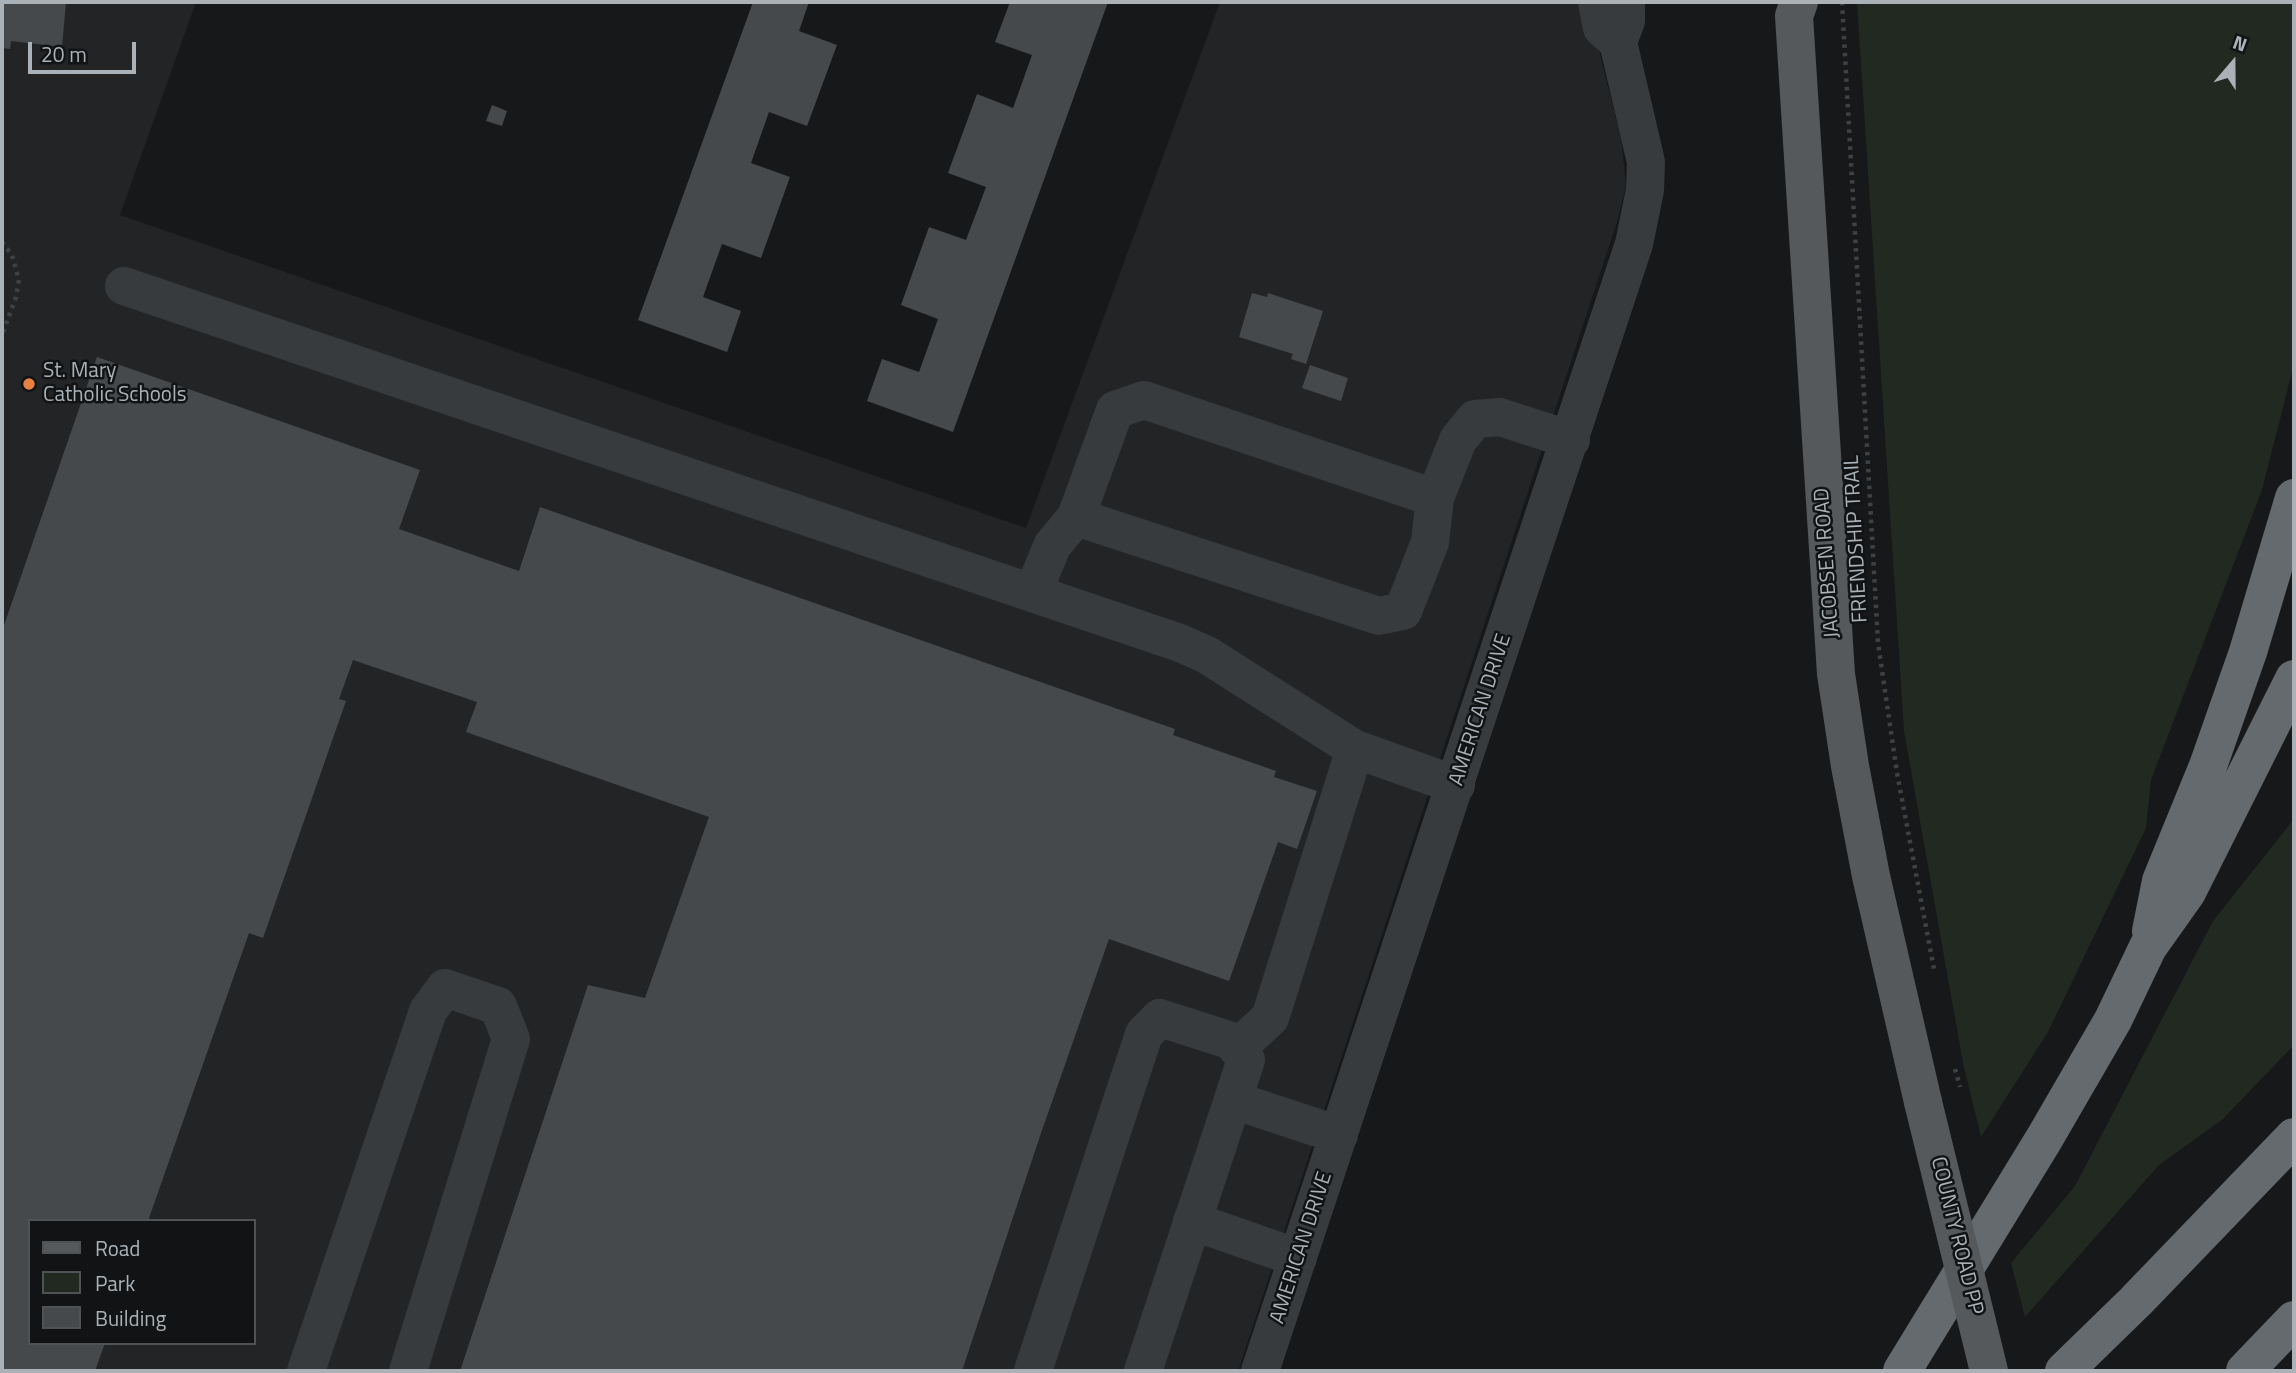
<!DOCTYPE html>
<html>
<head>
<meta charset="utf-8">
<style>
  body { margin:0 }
  #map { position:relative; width:2296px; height:1373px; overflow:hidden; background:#171819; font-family:"Titillium Web",sans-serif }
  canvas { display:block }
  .frame { position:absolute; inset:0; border:4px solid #aab2b8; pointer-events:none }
  .legend { position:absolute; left:28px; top:1219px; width:228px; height:126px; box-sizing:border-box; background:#121314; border:2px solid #4f5356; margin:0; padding:9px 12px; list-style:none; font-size:21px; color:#aab2b8 }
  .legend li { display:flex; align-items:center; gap:14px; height:35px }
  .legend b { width:35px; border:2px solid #4f5356 }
  .north { position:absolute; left:2198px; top:28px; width:70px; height:70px; -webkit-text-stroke:5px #121314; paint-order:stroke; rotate:20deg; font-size:19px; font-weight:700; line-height:28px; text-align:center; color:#aab2b8 }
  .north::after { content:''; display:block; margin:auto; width:24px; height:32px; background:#aab2b8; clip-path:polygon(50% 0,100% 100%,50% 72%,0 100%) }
  .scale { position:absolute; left:28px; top:42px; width:108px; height:32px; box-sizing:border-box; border:4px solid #aab2b8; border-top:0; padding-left:9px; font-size:21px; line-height:24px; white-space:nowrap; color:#aab2b8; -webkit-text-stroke:5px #121314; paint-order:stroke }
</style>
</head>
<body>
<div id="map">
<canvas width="2296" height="1373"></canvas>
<div class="frame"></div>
<ul class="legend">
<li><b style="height:9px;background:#55595c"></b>Road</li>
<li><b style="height:19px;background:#222921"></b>Park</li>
<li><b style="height:19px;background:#46494c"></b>Building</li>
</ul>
<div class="north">N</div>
<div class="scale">20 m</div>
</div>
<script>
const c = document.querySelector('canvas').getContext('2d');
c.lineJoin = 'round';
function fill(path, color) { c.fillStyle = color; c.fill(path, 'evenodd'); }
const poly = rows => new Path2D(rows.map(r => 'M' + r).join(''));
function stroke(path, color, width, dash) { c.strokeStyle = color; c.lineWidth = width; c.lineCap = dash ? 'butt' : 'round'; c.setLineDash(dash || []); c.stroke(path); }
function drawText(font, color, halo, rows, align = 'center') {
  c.font = font + ' "Titillium Web",sans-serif'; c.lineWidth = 5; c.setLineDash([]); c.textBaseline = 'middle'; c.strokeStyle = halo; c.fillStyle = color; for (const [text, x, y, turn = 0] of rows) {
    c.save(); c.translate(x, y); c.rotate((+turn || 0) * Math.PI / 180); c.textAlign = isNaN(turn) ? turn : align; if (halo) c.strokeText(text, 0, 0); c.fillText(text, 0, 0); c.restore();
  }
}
fill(poly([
  [2,2,196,2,120,215,1026,528,1220,2,1591,2,1601,59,1621,139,1626,185,1617,222,1238,1371,2,1371],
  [30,1221,254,1221,254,1343,30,1343]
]), '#232426');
fill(poly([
  [1857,2,2294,2,2294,364,2262,490,2151,780,2146,828,2048,1032,1981,1137,1963,1063,1904,731],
  [2294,819,2294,1045,2223,1119,2159,1165,2025,1317,2011,1263,2075,1186,2213,921]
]), '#222921');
fill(poly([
  [2,2,66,2,62,47,11,41,10,49,2,48],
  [753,2,809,2,799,31,837,45,807,126,769,112,751,163,790,177,761,258,722,244,703,297,741,311,727,352,638,320],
  [1010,2,1108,2,953,432,867,401,882,359,919,372,938,319,901,305,929,227,966,240,986,187,948,173,977,94,1013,108,1032,55,995,42],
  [492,105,507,111,502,126,486,121],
  [1252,293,1267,297,1268,293,1323,311,1306,364,1291,359,1293,354,1239,337],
  [97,357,420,470,399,529,519,571,540,507,1175,729,1173,735,1276,771,1274,777,1317,791,1297,849,1278,842,1229,981,1109,939,1040,1136,962,1371,460,1371,588,985,645,998,709,817,466,732,477,702,353,660,339,699,346,701,263,938,249,933,148,1221,30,1221,30,1343,105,1343,95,1371,2,1371,2,631],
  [1310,365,1348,378,1341,401,1302,388]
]), '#46494c');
stroke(poly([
  [1842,2,1878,643,1897,773,1934,969],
  [2,242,12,255,19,280,16,297,2,335]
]), '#3e4245', 4.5, [3.5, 5]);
stroke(poly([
  [1597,2,1602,28,1618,42],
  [124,286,1180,643,1207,655,1355,749],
  [1076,517,1379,616,1403,611,1430,542,1435,498],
  [1033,593,1052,546,1076,517,1115,410,1144,400,1435,498,1458,440,1475,419,1500,417,1571,440],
  [1237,1048,1270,1018,1355,749,1456,785],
  [1233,1100,1339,1135],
  [1192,1221,1298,1258],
  [306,1371,428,1011,445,988,498,1006,511,1039,408,1371],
  [1033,1371,1144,1034,1160,1018,1232,1041,1246,1060,1143,1371],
  [1260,1371,1634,244,1645,190,1646,162,1618,42,1626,21,1626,2]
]), '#383b3e', 38);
stroke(poly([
  [1799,2,1794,16,1836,674,1850,766,1871,876,1923,1102]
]), '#55595c', 38);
stroke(poly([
  [2151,931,2161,881,2208,766,2248,652,2294,498],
  [1902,1371,2044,1139,2113,1020,2148,947,2187,892,2294,679],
  [2064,1371,2136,1301,2294,1137],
  [2245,1371,2294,1320]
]), '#656a6e', 38);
stroke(poly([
  [1955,1069,1960,1087]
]), '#3e4245', 4.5, [3.5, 5]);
stroke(poly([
  [1923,1102,1989,1371]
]), '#55595c', 38);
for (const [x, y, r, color] of [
  [29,384,7,"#e68142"]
]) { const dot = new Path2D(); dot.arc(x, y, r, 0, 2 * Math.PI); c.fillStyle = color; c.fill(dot); stroke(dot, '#121314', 2.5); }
drawText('21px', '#aab2b8', '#121314', [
  ["St. Mary",43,372],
  ["Catholic Schools",43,396]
], 'left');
drawText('21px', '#aab2b8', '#121314', [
  ["FRIENDSHIP TRAIL",1857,539,-93],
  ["JACOBSEN ROAD",1828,563,-94],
  ["AMERICAN DRIVE",1481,710,-72],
  ["COUNTY ROAD PP",1956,1236,76],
  ["AMERICAN DRIVE",1302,1248,-72]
]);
</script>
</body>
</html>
